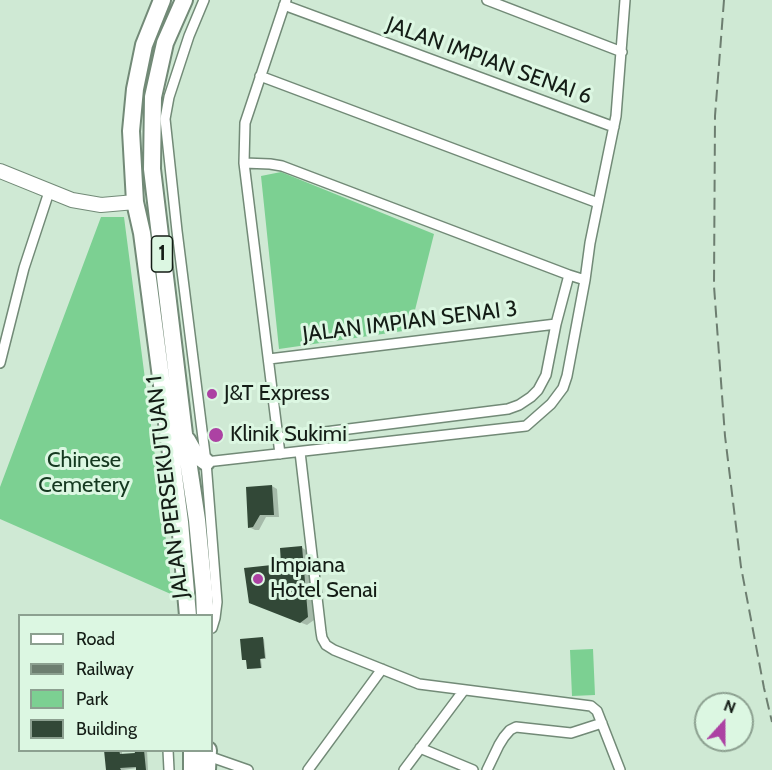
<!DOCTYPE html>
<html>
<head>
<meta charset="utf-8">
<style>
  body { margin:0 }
  #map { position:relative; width:772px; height:770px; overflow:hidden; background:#cfe9d4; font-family:Cabin,sans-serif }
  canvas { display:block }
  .legend { position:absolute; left:18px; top:614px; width:195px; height:138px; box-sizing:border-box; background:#dcf7e2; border:2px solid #8ca090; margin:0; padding:8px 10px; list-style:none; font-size:18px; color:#141d16 }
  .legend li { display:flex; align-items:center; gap:12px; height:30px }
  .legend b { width:30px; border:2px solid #8ca090 }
  .north { position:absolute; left:694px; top:692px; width:60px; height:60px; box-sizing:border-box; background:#dcf7e2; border:2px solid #8ca090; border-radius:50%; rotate:21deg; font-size:16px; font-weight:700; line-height:24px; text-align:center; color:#141d16 }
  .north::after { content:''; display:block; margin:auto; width:21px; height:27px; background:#ac42a3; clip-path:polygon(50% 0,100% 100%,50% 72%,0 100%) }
</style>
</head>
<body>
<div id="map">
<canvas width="772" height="770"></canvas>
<ul class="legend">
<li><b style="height:8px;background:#fff"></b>Road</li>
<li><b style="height:8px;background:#6d7e70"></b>Railway</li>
<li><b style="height:16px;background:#7cd092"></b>Park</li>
<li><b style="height:16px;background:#324837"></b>Building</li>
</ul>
<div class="north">N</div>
</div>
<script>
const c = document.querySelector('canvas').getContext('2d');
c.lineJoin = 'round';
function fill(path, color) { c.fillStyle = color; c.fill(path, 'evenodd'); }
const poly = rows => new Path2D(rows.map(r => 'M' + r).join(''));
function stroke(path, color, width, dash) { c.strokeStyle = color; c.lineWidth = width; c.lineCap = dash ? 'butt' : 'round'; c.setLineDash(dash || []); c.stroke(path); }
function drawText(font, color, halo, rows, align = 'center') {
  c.font = font + ' Cabin,sans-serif'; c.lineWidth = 6; c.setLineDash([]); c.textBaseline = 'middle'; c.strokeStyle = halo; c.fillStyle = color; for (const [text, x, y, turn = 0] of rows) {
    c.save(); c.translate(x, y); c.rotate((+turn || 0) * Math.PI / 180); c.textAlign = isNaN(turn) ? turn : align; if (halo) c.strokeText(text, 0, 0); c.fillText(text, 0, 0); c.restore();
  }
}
fill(poly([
  [281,172,434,234,410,330,279,349,261,176],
  [101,217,124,217,173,595,0,519,0,487],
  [593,649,595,695,572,696,570,650]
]), '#7cd092');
fill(poly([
  [272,486,277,489,279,517,266,517,259,530,255,530,249,527],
  [301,547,307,551,314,620,307,625,256,605,283,566],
  [262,638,264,639,266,659,261,659,262,668,250,669,247,660,244,659],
  [106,750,122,750,122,755,136,754,136,750,147,750,148,770,137,770,137,768,123,770,107,770]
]), '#0003');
fill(poly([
  [272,485,274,515,260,515,253,527,248,528,246,487],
  [302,546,308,617,300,623,249,603,244,568,281,564,280,548],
  [263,637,265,658,260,659,261,668,247,669,246,660,242,660,240,639],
  [104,750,119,750,120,754,135,753,134,750,144,750,146,770,136,770,136,767,120,768,121,770,106,770]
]), '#324837');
const street = poly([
  [204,0,189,36,169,97,165,119,177,231,206,462,217,602,215,618,212,628],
  [487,0,622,52],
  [284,5,614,127],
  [260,76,598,203],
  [244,163,270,164,282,166,569,275,585,280],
  [269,359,556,324],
  [0,363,24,268,49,192],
  [277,438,508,409,519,405,531,397,538,390,546,375,556,324,569,275],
  [300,452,321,632,322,638,326,645,334,650,419,684,591,706,597,711,620,770],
  [280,454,244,163,245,123,286,0],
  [206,462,526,426,551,404,563,388,567,376,585,280,590,243,616,116,625,0],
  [420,748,473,770],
  [168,750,169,770],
  [208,756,248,770],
  [308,770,382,669],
  [404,770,464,690],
  [487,770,499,745,504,737,510,730,516,727,571,733,602,723]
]);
const secondary = poly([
  [0,171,72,200,101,205,135,202]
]);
const highway = poly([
  [162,0,144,45,135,89,131,131,135,202,142,233,180,522,188,616],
  [184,0,165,43,153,97,152,169,184,434,197,520,204,592,205,616],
  [187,440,195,454,206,462],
  [192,770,192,750],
  [207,770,208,750]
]);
stroke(street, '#728a77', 12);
stroke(secondary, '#728a77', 16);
stroke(highway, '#728a77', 20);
stroke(street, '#fff', 9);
stroke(secondary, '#fff', 14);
stroke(highway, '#fff', 16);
stroke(poly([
  [724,0,715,116,714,286,725,436,741,567,764,688,772,722]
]), '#6d7e70', 2, [12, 6]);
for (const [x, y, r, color] of [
  [212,394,6,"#ac42a3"],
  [216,435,8,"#ac42a3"],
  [258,579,6,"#ac42a3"]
]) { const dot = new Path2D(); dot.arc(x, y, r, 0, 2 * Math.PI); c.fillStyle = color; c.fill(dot); stroke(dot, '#dcf7e2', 2); }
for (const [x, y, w] of [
  [162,254,21]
]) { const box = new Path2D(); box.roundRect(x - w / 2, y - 18, w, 36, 4.5); c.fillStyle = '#dcf7e2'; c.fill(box); stroke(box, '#141d16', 1.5); }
drawText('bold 21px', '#141d16', null, [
  ["1",162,254]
]);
drawText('22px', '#141d16', '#dcf7e2', [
  ["JALAN IMPIAN SENAI 6",489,61,20],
  ["JALAN IMPIAN SENAI 3",410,322,-7],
  ["JALAN PERSEKUTUAN 1",168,487,-97]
]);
drawText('22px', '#141d16', '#dcf7e2', [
  ["J&T Express",224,394],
  ["Klinik Sukimi",230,435],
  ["Impiana",270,566],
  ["Hotel Senai",270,591]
], 'left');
drawText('22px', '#153920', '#dcf7e2', [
  ["Chinese",84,461],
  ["Cemetery",84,486]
]);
</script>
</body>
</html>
